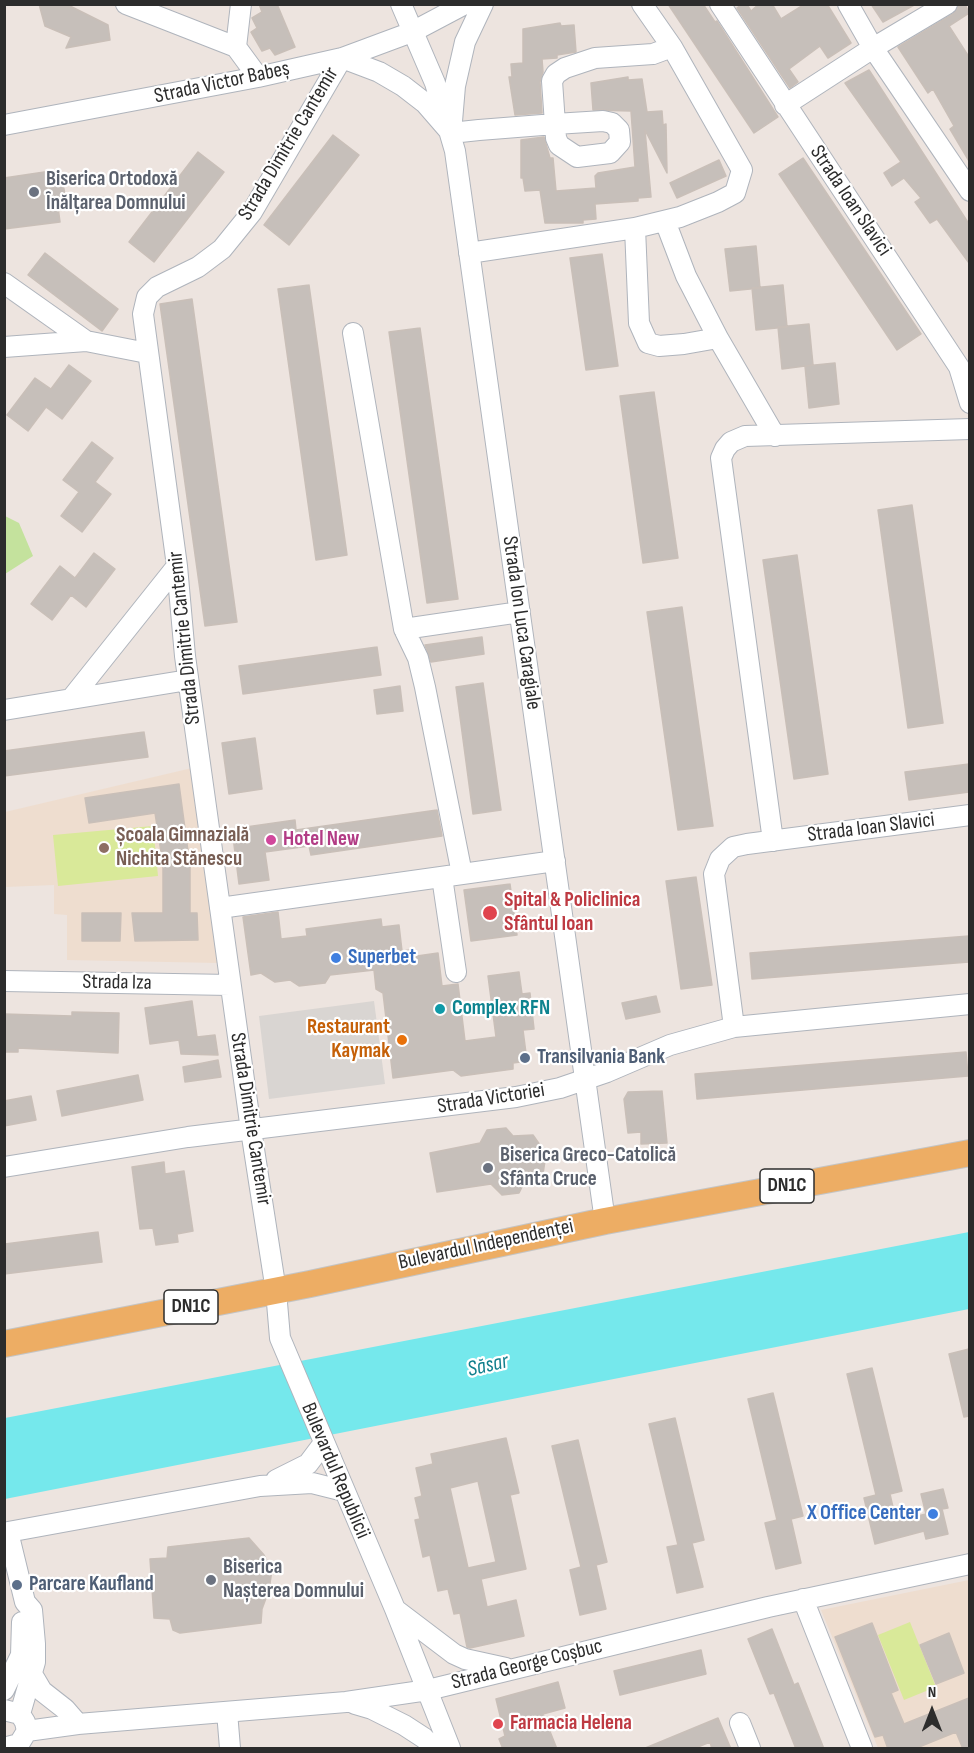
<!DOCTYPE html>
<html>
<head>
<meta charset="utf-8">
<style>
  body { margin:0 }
  #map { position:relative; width:974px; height:1753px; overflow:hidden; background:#ede4df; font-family:"Sofia Sans Condensed",sans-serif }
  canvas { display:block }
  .frame { position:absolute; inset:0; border:6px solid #2c2c2c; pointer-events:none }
  .north { position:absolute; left:902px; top:1681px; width:60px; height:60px; -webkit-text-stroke:4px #fff; paint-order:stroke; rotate:0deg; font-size:16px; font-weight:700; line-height:24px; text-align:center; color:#2c2c2c }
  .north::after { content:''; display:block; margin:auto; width:21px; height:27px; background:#2c2c2c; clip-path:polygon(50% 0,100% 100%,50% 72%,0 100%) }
</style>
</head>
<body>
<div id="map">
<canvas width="974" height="1753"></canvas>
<div class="frame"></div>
<div class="north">N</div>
</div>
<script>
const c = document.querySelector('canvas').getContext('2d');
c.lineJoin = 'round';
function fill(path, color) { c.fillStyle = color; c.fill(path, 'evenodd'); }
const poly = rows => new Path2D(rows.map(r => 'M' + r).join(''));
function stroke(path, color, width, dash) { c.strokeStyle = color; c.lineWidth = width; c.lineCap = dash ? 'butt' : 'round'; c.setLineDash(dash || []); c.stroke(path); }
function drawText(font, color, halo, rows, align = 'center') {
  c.font = font + ' "Sofia Sans Condensed",sans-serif'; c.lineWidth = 4.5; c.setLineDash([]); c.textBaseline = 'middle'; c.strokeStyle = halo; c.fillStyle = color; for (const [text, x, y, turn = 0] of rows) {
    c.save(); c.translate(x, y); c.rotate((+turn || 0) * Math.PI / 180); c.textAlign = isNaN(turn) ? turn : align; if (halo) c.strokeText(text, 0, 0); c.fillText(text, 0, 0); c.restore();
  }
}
fill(poly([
  [192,768,219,963,67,960,67,915,54,914,54,885,5,887,5,812],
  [969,1580,969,1748,878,1748,821,1610]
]), '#eeddcf');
fill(poly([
  [5,516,19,523,33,556,5,574]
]), '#c4e29d');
fill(poly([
  [153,826,158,876,58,886,53,835],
  [910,1622,936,1687,904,1700,878,1635]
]), '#d9e999');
fill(poly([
  [374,1001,385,1084,269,1099,259,1016]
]), '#d9d5d2');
fill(poly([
  [969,1232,969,1309,5,1499,5,1418]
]), '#75e8ec');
const building = poly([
  [39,4,66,4,108,25,110,40,66,48,71,37,45,26,39,4],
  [259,4,277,4,295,47,275,55,270,48,262,51,251,32,257,28,252,18,262,12,259,4],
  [668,4,703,4,715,22,717,21,778,117,754,133,668,4],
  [742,4,747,4,751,11,759,4,772,4,781,19,805,4,827,4,851,43,828,58,820,46,789,69,798,82,790,88,737,8,742,4],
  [871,4,916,4,883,22,871,4],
  [960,4,965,4,969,13,949,26,969,57,969,161,950,129,954,126,933,89,928,93,898,47,953,14,960,4],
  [560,23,561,26,574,25,576,52,557,55,557,58,542,59,543,72,540,82,542,113,515,115,509,77,512,77,511,64,523,63,523,29,560,23],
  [869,70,969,224,969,263,937,219,930,223,915,202,921,198,904,178,892,186,884,173,901,162,845,83,869,70],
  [628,77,628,80,642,79,647,112,662,111,663,125,666,124,667,173,645,130,651,197,638,198,638,201,595,204,596,219,583,220,583,223,545,223,540,190,525,191,523,178,521,178,521,140,544,137,550,158,553,158,556,191,596,188,595,176,598,173,635,167,631,111,593,110,591,83,628,77],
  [333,135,359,155,289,245,264,225,333,135],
  [198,152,224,172,154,262,129,242,198,152],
  [803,158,921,334,897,350,779,174,803,158],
  [719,160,726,176,677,198,670,183,719,160],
  [51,171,53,178,63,183,66,201,58,207,60,222,4,229,4,178,51,171],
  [756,246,760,288,730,291,725,249,756,246],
  [45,253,118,309,102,331,28,275,45,253],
  [602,254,618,366,586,370,570,258,602,254],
  [309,285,347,555,316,560,278,289,309,285],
  [783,285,787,327,756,330,752,288,783,285],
  [192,299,237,622,205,626,160,304,192,299],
  [809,324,813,365,782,369,778,327,809,324],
  [420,328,458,599,427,603,389,332,420,328],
  [835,363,839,404,809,408,805,366,835,363],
  [69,365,91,381,62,419,46,407,28,431,7,415,35,378,51,389,69,365],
  [654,392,678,558,643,563,620,396,654,392],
  [92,442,113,458,95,482,111,494,82,532,61,516,79,492,63,480,92,442],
  [912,505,943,723,908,728,878,510,912,505],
  [94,553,115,569,86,607,71,595,52,620,31,604,60,566,75,578,94,553],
  [797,555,828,774,794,779,763,560,797,555],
  [682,607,713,826,678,830,647,612,682,607],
  [482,637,484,654,431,662,425,645,482,637],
  [377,647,381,675,243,694,239,666,377,647],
  [483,683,501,810,473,814,456,687,483,683],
  [400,686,403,711,377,714,374,690,400,686],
  [144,732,148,757,4,776,4,751,144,732],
  [255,738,262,789,229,794,222,743,255,738],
  [969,764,969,792,909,800,905,772,969,764],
  [179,784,190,866,190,913,197,913,198,940,135,941,132,913,163,913,163,865,155,813,89,823,85,798,179,784],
  [437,810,442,836,311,855,309,846,265,852,269,880,239,884,232,829,295,820,296,830,437,810],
  [696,877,712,985,681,989,666,881,696,877],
  [510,884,517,935,471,941,464,890,510,884],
  [278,912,281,939,307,936,306,929,381,919,382,927,399,925,402,951,410,950,410,957,438,953,442,986,458,984,465,1041,496,1037,488,976,519,972,522,994,530,993,534,1029,523,1030,527,1061,513,1063,513,1069,461,1076,453,1070,393,1078,383,993,376,989,374,970,330,975,325,983,299,986,290,980,275,982,261,973,251,975,243,917,278,912],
  [82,913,121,913,120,941,82,941,82,913],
  [969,936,969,962,752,979,750,953,969,936],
  [656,996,660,1012,626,1019,622,1003,656,996],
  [192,1001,197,1037,215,1035,218,1055,181,1054,179,1040,150,1044,145,1008,192,1001],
  [72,1012,119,1013,118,1053,18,1048,18,1052,4,1052,4,1014,72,1016,72,1012],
  [966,1052,968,1076,697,1099,695,1074,966,1052],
  [218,1060,221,1077,185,1082,183,1067,218,1060],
  [138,1075,143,1100,62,1116,57,1091,138,1075],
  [662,1091,667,1143,641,1144,641,1132,628,1133,624,1099,628,1092,662,1091],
  [31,1096,36,1120,4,1126,4,1101,31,1096],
  [506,1128,513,1136,533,1135,540,1145,545,1161,543,1174,526,1179,519,1193,502,1195,491,1184,437,1192,430,1153,480,1143,487,1130,506,1128],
  [164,1162,165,1174,184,1171,193,1231,177,1234,178,1242,156,1245,153,1228,140,1229,132,1167,164,1162],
  [98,1232,102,1262,4,1274,4,1257,7,1257,5,1244,98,1232],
  [969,1349,969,1416,964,1417,949,1354,969,1349],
  [872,1368,902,1491,890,1494,896,1521,926,1514,921,1494,943,1489,948,1508,942,1509,948,1534,926,1539,924,1531,875,1544,864,1498,876,1495,847,1374,872,1368],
  [773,1393,803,1516,791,1519,801,1563,776,1569,765,1523,777,1520,748,1399,773,1393],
  [675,1418,704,1540,692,1543,703,1587,677,1593,667,1547,678,1545,649,1424,675,1418],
  [506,1438,519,1493,510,1495,526,1569,481,1579,487,1607,516,1600,524,1636,470,1648,467,1647,460,1613,454,1614,448,1589,438,1591,430,1555,423,1557,415,1520,420,1519,415,1498,422,1496,416,1468,433,1464,431,1454,506,1438],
  [478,1481,496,1562,468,1568,450,1488,478,1481],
  [578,1440,607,1562,596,1565,606,1609,580,1615,570,1570,581,1567,552,1446,578,1440],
  [249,1538,264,1555,272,1570,269,1590,262,1609,261,1623,180,1633,173,1630,170,1619,154,1618,150,1559,167,1558,168,1547,249,1538],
  [872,1623,898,1690,891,1693,904,1724,969,1698,969,1749,963,1749,956,1732,914,1749,888,1749,883,1735,875,1737,835,1637,872,1623],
  [772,1629,794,1685,798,1683,824,1749,796,1749,774,1693,770,1694,748,1639,772,1629],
  [949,1633,964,1673,936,1684,920,1645,949,1633],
  [701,1650,706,1674,620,1695,614,1671,701,1650],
  [558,1682,565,1708,543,1714,557,1749,503,1749,499,1739,505,1736,496,1699,558,1682],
  [718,1718,731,1749,712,1749,710,1742,693,1749,643,1749,718,1718]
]);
fill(building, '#c6bfba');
stroke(building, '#c9bfb8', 1.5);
const minor = poly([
  [126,4,236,47,258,77],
  [401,4,435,83,455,151,605,1221],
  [720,4,959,367,970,403],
  [848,4,873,48,970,191],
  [236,47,241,4],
  [785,105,873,48,947,4],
  [4,125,258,77,342,58,412,32,465,4],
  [451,133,479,130,555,124,603,121,612,123,619,130,620,142,610,153,577,157,559,145,556,138,555,124,552,81,556,74,565,68,595,58,653,54,672,47],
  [665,221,686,276,718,338],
  [635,228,680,217,718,202,735,193,742,170,672,47,642,4],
  [469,253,635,228,639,323,648,343,659,346,684,344,718,338,775,436],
  [4,283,86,341,147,353],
  [353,333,404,629,520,612],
  [4,347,86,341],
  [404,629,418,658,425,687,462,874],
  [71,699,177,566],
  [4,710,188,680],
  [773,841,723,473,721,458,725,449,731,442,745,436,970,429],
  [442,877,456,972],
  [220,908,555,861],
  [4,981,230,985],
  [734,1027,714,874,720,859,733,847,747,844,970,815],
  [4,1167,188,1137,516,1097,560,1088,607,1072,670,1045,734,1027,970,1004],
  [276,1480,308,1464,323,1444],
  [803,1599,862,1748],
  [396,1610,454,1654,465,1659,506,1668],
  [32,1674,42,1691,65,1709,78,1724],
  [4,1690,21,1655,22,1622],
  [355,1704,372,1709,404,1725,424,1738,434,1748],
  [4,1710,20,1714,25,1722,27,1731,19,1744,4,1748],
  [227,1712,230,1748],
  [20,1714,35,1662,35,1644,32,1610,25,1602,8,1532,260,1486,312,1483,344,1491],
  [740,1723,750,1748],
  [27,1731,78,1724,346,1702,428,1690,768,1607,970,1564],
  [450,1748,395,1609,280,1338,276,1291,251,1130,185,656,177,566,143,314,147,297,157,287,198,267,222,249,252,212,342,58,379,72,403,86,425,103,451,133,455,86,465,42,483,4]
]);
const major = poly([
  [4,1344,310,1284,605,1221,970,1153]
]);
stroke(minor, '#afb4bc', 22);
stroke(major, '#c4c4c4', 28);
stroke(minor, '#fff', 20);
stroke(major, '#edad64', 26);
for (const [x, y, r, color] of [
  [34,192,6,"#6b7280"],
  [271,840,6,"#d1479c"],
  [104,848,6,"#8d6e63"],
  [490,913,8,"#e0444e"],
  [336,958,6,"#3f7fe0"],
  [440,1009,6,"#0f9aa8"],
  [402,1040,6,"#e8710a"],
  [525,1058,6,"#5c6f8a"],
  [488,1168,6,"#6b7280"],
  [933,1514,6,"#3f7fe0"],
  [211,1580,6,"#6b7280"],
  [17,1585,6,"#5c6f8a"],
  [498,1724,6,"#e0444e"]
]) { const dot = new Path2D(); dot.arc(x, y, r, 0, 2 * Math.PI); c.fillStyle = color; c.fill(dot); stroke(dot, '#fff', 2); }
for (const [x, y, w] of [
  [787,1186,54],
  [191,1307,54]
]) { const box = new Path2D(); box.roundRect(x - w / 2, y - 17, w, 34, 4.5); c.fillStyle = '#fff'; c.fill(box); stroke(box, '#2c2c2c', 1.5); }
drawText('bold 20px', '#2c2c2c', null, [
  ["DN1C",787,1186],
  ["DN1C",191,1307]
]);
drawText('21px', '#2c2c2c', '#fff', [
  ["Strada Victor Babeș",222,83,-12],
  ["Strada Dimitrie Cantemir",289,144,-59],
  ["Strada Ioan Slavici",850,201,56],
  ["Strada Ion Luca Caragiale",521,623,82],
  ["Strada Dimitrie Cantemir",185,638,-96],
  ["Strada Ioan Slavici",871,828,-7],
  ["Strada Iza",117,983,1],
  ["Strada Victoriei",491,1099,-9],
  ["Strada Dimitrie Cantemir",250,1119,81],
  ["Bulevardul Independenței",486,1245,-12],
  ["Bulevardul Republicii",335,1471,67],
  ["Strada George Coșbuc",527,1665,-14]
]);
drawText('bold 21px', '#5b616d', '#fff', [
  ["Biserica Ortodoxă",46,180],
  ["Înălțarea Domnului",46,204],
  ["Biserica Greco-Catolică",500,1156],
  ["Sfânta Cruce",500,1180],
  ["Biserica",223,1568],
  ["Nașterea Domnului",223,1592]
], 'left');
drawText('bold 21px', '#785e54', '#fff', [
  ["Școala Gimnazială",116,836],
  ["Nichita Stănescu",116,860]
], 'left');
drawText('bold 21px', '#b23c85', '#fff', [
  ["Hotel New",283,840]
], 'left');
drawText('bold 21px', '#be3a42', '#fff', [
  ["Spital & Policlinica",504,901],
  ["Sfântul Ioan",504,925],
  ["Farmacia Helena",510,1724]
], 'left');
drawText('bold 21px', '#366cbe', '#fff', [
  ["Superbet",348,958],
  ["X Office Center",921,1514,"right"]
], 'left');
drawText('bold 21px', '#0d838f', '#fff', [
  ["Complex RFN",452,1009]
], 'left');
drawText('bold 21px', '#c56008', '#fff', [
  ["Restaurant",390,1028],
  ["Kaymak",390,1052]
], 'right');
drawText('bold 21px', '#4e5e75', '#fff', [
  ["Transilvania Bank",537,1058],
  ["Parcare Kaufland",29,1585]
], 'left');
drawText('italic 22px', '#117f8d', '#fff', [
  ["Săsar",488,1366,-13]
]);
</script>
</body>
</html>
